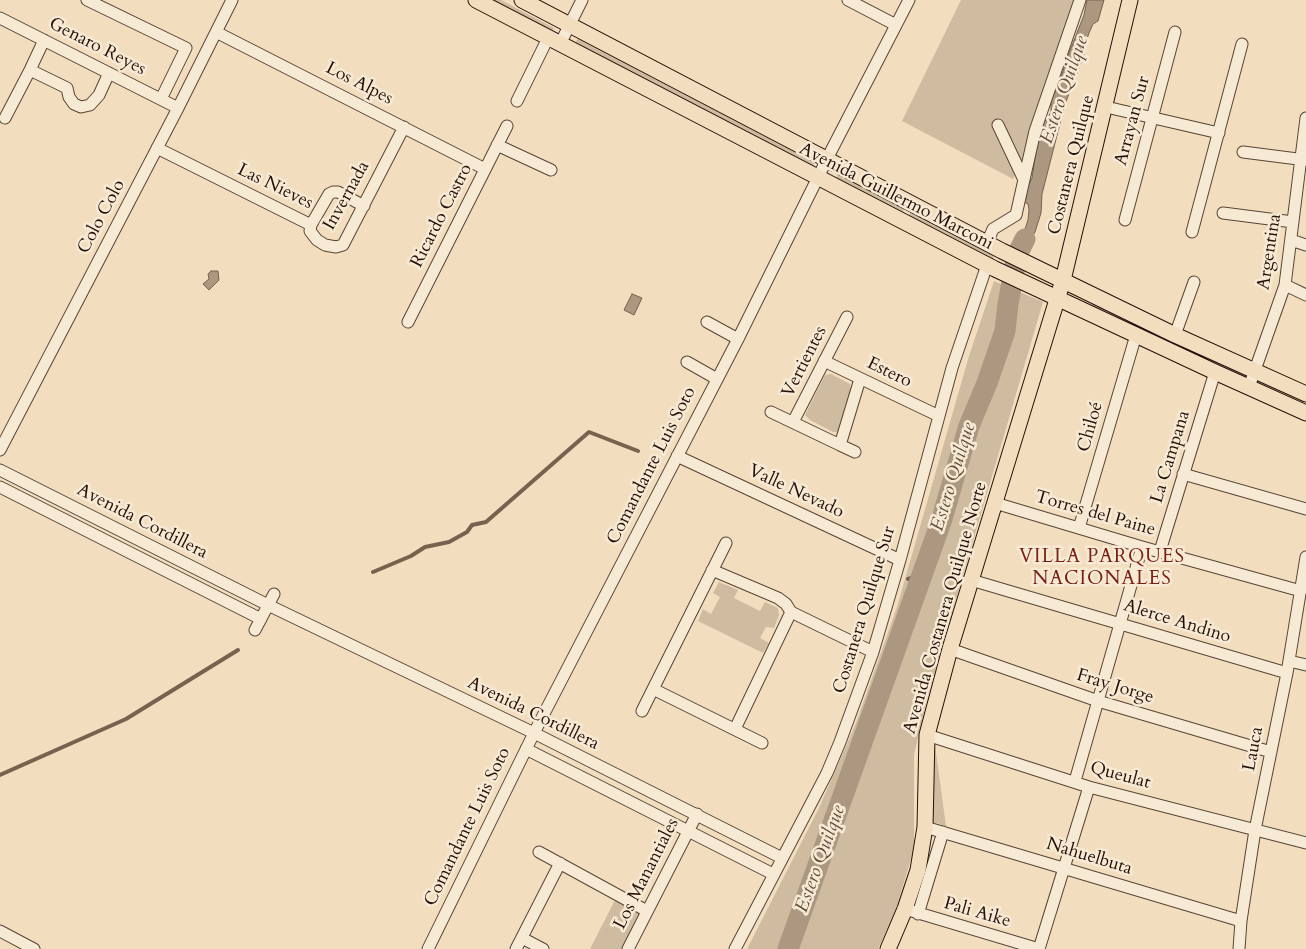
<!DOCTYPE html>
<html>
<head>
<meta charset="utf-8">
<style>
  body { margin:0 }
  canvas { display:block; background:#f2debf }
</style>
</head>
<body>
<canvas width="1306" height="949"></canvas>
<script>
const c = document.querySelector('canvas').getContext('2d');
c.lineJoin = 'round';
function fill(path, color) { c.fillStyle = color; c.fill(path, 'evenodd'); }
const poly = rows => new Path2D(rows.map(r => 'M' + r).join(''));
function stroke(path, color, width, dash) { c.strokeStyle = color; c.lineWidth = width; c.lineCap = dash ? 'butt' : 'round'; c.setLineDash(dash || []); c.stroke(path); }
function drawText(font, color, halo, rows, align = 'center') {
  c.font = font + ' Cardo,serif'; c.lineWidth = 5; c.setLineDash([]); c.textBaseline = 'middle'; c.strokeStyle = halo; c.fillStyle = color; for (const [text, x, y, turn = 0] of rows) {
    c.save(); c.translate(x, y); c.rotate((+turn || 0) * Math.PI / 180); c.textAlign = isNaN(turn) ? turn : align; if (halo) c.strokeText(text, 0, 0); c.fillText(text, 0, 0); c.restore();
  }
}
fill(poly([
  [486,0,501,0,554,28,551,34],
  [961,0,1075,0,1028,145,1013,179,902,121],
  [578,38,815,162,812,168,574,45],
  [838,174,904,209,902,215,835,180],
  [911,211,994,253,993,261,908,218],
  [994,281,1043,302,928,695,914,755,914,849,895,912,878,949,747,949,819,808,856,723,897,607,969,356],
  [1093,300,1247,372,1245,379,1091,306],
  [831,374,850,384,851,391,839,432,833,432,810,420,805,415,825,375],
  [719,582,738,590,734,598,760,611,765,602,778,608,779,615,774,628,766,627,760,638,769,643,763,653,698,621,703,609,711,614,720,597,713,593],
  [932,744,935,745,946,826,933,822],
  [615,900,642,913,623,949,590,949]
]), '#cfbba0');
const water = poly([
  [1087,0,1104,0,1098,21,1093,24,1089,33,1084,48,1084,55,1065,104,1042,194,1041,213,1035,232,1024,249,1025,258,1010,250,1016,245,1024,232,1028,220,1029,210,1028,204,1024,202,1024,195,1032,178,1040,126,1046,120,1051,112,1051,100,1058,86,1069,53,1084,15,1087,0],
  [211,271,218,271,219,280,209,290,203,284,209,279,208,274,211,271],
  [632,294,642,298,634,315,624,310,632,294]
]);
fill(water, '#ac9880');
stroke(water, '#76624f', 1);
stroke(poly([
  [373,572,411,556,425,547,449,542,467,532,472,525,486,522,589,432,638,451],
  [908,579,922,575],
  [0,775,126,719,238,650]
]), '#76624f', 4);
stroke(poly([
  [788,949,941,522,969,426,987,383,1005,331,1008,304,1017,255,1025,239]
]), '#ac9880', 21);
const minor = poly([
  [87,0,186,48,161,99],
  [848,0,896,25],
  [0,18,178,108],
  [216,32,485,169],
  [44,40,30,70,67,88,69,97,74,104,81,107,90,105,99,95,109,73],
  [560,44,582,0],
  [517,101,548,38],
  [1106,107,1219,133],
  [5,118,30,70],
  [998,125,1024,180],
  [497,145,551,170],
  [157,148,311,225,329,194,333,192,338,192,364,206],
  [1243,152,1306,160],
  [1223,213,1293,222],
  [1125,220,1175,32],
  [311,225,310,231,317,240,325,245,336,247,343,245,404,127],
  [1192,232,1242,44],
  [1291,240,1306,245],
  [987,243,993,229,1016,215,1035,131,1080,0],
  [1285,285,1306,295],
  [408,322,507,126],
  [707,322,738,339],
  [1175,335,1194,282],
  [824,361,939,416],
  [687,362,717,379],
  [1249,387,1285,285,1306,118],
  [771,412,840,445,860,379],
  [793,422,847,317],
  [840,445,855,452],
  [0,450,178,108,232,0],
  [677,456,900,560],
  [0,470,268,605,534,733,782,858],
  [1183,474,1306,509],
  [0,487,261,619],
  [995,503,1142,547,1301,591],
  [1079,528,1136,335],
  [1160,551,1215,372],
  [712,570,778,598,786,604,791,612],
  [971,580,1287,673],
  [255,630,274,594],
  [950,649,1098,701,1271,752],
  [1289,661,1306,665],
  [653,689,762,743],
  [642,711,726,543],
  [735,729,791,612,873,652],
  [927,735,1089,787,1306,843],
  [526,749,773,874],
  [1075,781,1142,547],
  [925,827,1241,921],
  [539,852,647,911],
  [905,909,1039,949],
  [918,914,943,832],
  [0,931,34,949],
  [522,938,543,949],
  [428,949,534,733,738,339,830,153,909,0],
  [516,949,560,863],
  [628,949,697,814],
  [735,949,827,773,840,742,873,652,900,560,952,368,987,265],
  [1039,949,1089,787],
  [1239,949,1241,921,1255,830,1287,673,1306,557]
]);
const major = poly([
  [476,0,995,269,1215,372,1306,413],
  [522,0,1002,251,1175,335,1306,394],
  [888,949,905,909,918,870,925,827,927,735,950,649,1063,280,1130,0]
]);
stroke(minor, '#584434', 13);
stroke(major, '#251006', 17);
stroke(minor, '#f7ead5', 11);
stroke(major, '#f2debf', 15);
drawText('18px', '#251006', '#f7ead5', [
  ["Genaro Reyes",97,47,27],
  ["Los Alpes",359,84,27],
  ["Arrayan Sur",1133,121,-75],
  ["Costanera Quilque",1072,165,-76],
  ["Las Nieves",275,187,26],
  ["Invernada",347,196,-61],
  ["Avenida Guillermo Marconi",896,197,27],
  ["Ricardo Castro",442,216,-63],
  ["Colo Colo",102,217,-62],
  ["Argentina",1270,252,-81],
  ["Vertientes",805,362,-63],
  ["Estero",889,373,26],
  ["Chiloé",1091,427,-74],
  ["La Campana",1171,457,-73],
  ["Comandante Luis Soto",652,466,-63],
  ["Valle Nevado",796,492,25],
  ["Torres del Paine",1095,514,16],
  ["Avenida Cordillera",142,522,27],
  ["Avenida Costanera Quilque Norte",946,608,-74],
  ["Costanera Quilque Sur",865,610,-73],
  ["Alerce Andino",1177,622,17],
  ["Fray Jorge",1115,687,17],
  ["Avenida Cordillera",533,714,26],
  ["Lauca",1254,749,-79],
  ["Queulat",1120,776,15],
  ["Comandante Luis Soto",468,827,-64],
  ["Nahuelbuta",1089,857,17],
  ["Los Manantiales",647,874,-63],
  ["Pali Aike",977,913,16]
]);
drawText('italic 19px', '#624d3d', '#f7ead5', [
  ["Estero Quilque",1065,90,-71],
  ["Estero Quilque",954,477,-73],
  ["Estero Quilque",821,859,-70]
]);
c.letterSpacing = '1px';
drawText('19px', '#7a1f14', '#f7ead5', [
  ["VILLA PARQUES",1102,558],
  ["NACIONALES",1102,580]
]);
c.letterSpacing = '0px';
</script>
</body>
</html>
